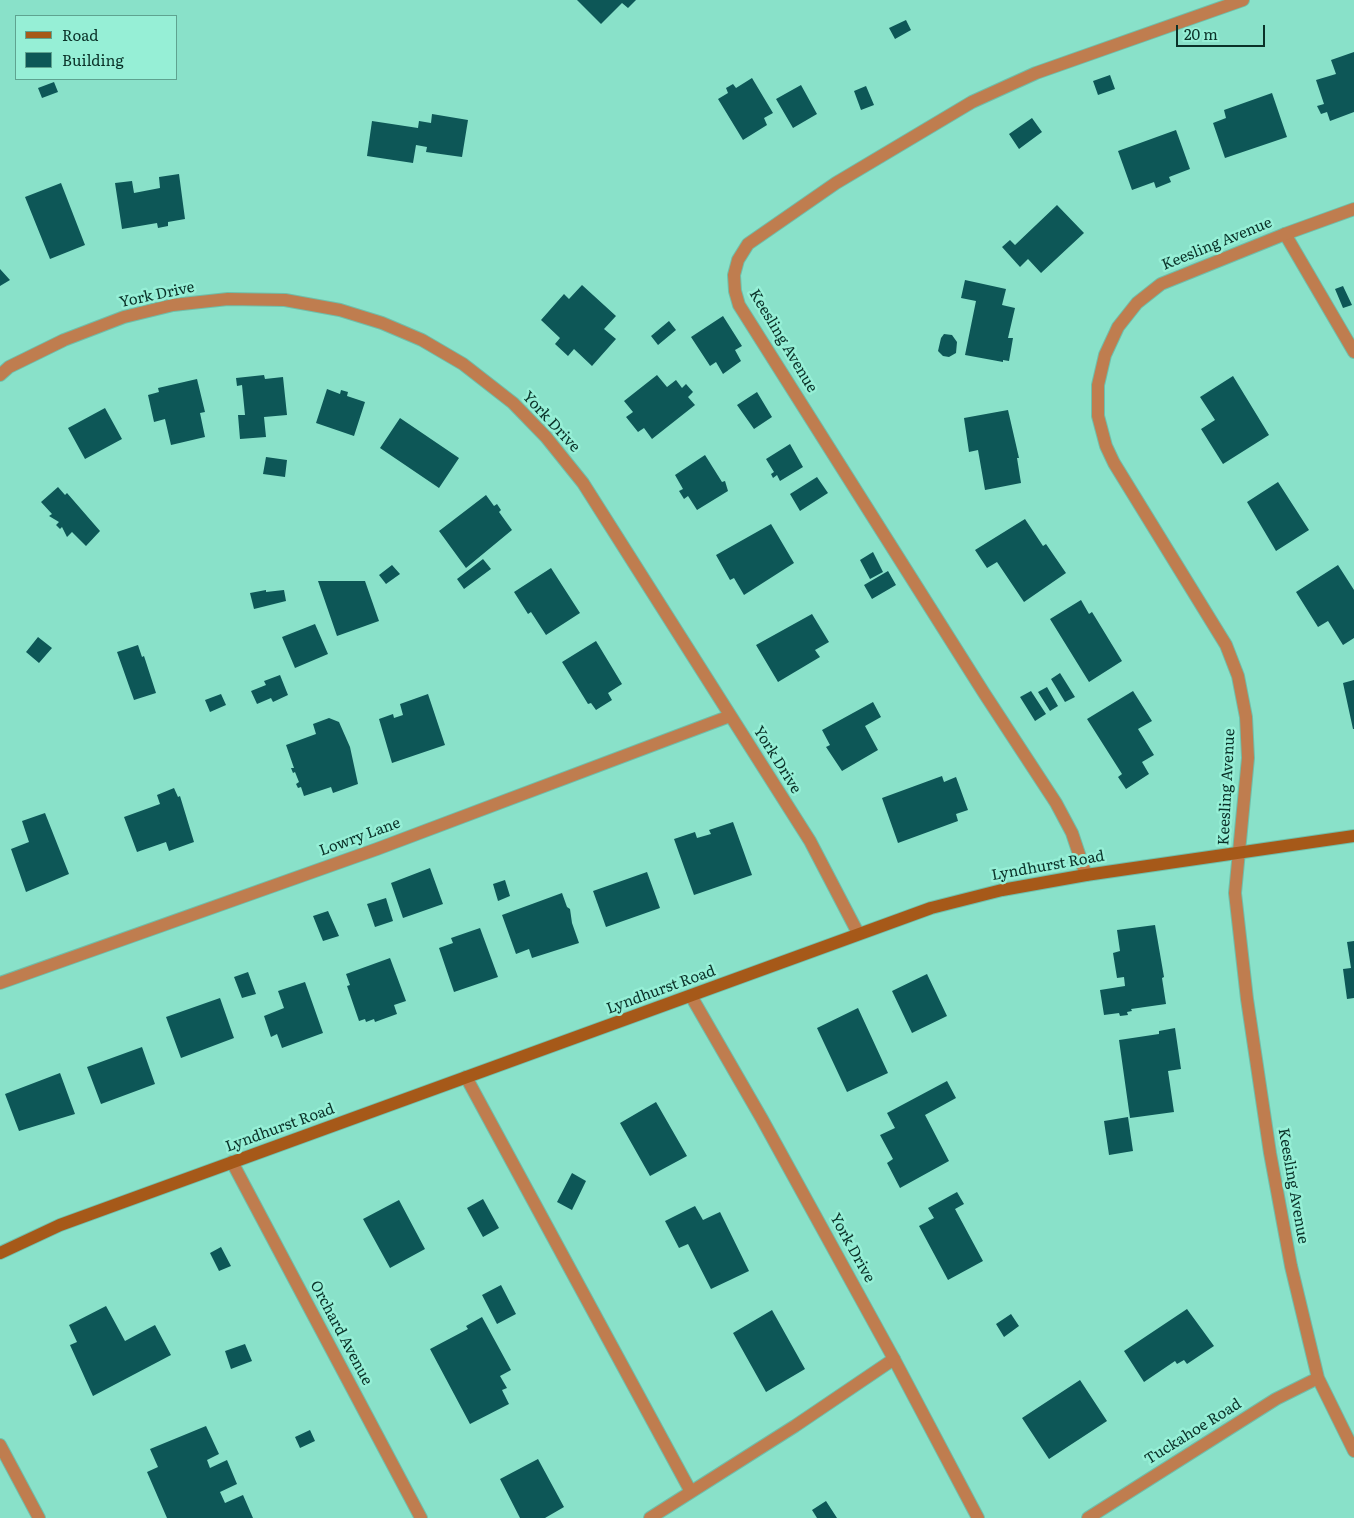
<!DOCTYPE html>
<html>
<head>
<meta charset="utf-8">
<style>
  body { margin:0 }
  #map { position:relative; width:1354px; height:1518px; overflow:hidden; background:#89e1c9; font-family:Literata,serif }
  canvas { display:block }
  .legend { position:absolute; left:15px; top:15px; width:162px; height:65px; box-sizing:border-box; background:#96efd6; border:1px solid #5ea390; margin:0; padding:6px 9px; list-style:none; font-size:15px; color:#0a3128 }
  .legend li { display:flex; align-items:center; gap:10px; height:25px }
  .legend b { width:25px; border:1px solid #5ea390 }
  .scale { position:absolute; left:1176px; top:25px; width:89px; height:22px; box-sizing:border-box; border:2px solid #0a3128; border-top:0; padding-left:6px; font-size:15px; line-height:18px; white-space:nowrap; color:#0a3128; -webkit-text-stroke:4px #96efd6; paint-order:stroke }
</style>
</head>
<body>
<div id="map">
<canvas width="1354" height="1518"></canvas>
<ul class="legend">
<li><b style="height:6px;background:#a65919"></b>Road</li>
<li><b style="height:14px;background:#0d5757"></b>Building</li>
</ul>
<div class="scale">20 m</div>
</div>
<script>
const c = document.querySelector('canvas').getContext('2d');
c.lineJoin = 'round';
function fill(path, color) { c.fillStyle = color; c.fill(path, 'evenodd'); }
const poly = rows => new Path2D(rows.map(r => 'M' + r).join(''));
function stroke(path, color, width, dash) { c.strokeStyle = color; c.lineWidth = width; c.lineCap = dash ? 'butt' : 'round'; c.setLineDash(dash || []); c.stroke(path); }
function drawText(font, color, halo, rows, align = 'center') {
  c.font = font + ' Literata,serif'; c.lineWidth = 5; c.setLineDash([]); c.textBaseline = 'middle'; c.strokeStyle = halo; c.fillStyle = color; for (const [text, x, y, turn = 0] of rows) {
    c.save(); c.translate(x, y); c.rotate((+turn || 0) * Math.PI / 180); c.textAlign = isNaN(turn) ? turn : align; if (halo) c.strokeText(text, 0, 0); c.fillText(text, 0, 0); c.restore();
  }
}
fill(poly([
  [577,0,636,0,628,8,622,3,601,24],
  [906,20,911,30,895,39,889,28],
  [1354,52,1354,112,1330,121,1327,112,1321,114,1317,106,1324,104,1316,80,1336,74,1331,60],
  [1110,75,1115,89,1098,95,1093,81],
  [752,78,773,113,764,118,767,125,743,140,718,99,728,93,726,88,733,84,736,88],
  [54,82,58,92,42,98,38,88],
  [801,85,817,114,793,128,776,99],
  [866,86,874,105,861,110,854,91],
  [1272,93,1287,137,1225,158,1213,123,1226,118,1224,110],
  [432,114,468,120,462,157,426,152,427,147,416,145,413,163,367,156,372,121,418,128,419,121,431,123],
  [1032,118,1042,132,1019,149,1009,134],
  [1176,130,1190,169,1169,177,1171,182,1156,188,1154,182,1132,190,1118,151],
  [179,174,185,219,168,222,168,226,158,228,157,223,122,229,115,183,132,181,134,193,160,188,159,177],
  [61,183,85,245,50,259,25,197],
  [1057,205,1084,233,1041,273,1028,259,1020,267,1002,247,1010,240,1015,245],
  [0,269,10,280,0,286],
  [965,280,1006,289,1002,305,1015,308,1008,338,1013,338,1009,361,1003,360,1003,362,965,355,976,301,961,298],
  [582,285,616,316,604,329,616,339,592,366,574,349,568,356,555,344,560,338,541,320,564,294,569,299],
  [1343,286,1352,305,1343,308,1335,289],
  [723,316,742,346,735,350,741,361,723,374,716,362,710,366,691,337],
  [669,321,676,330,658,345,651,336],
  [944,334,952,335,957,342,956,353,949,357,943,356,938,351,941,338],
  [264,375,265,379,283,377,287,415,264,417,266,437,240,439,238,415,245,415,242,385,237,386,236,378],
  [657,375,667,387,676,380,682,388,686,384,693,392,688,397,695,405,652,439,644,428,638,432,626,417,633,412,624,401],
  [1233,376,1269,435,1223,464,1201,429,1215,420,1200,397],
  [197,379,205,412,200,413,205,437,171,445,165,419,154,422,148,395,159,392,158,388],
  [327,389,340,394,341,390,348,392,347,396,365,402,354,436,316,423],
  [757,392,772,417,754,429,737,405],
  [105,408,122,439,85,459,68,428],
  [1008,410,1019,458,1017,458,1021,483,985,490,978,450,969,452,964,418],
  [400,418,459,458,439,488,380,448],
  [790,444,803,467,780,481,777,475,773,478,771,474,774,472,766,459],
  [705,455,722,482,725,481,728,491,697,510,688,496,684,499,679,491,683,489,675,475],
  [266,457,287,460,285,477,263,474],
  [817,477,828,493,800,511,790,494],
  [1278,482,1309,530,1276,551,1247,502],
  [58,487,65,495,67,493,100,531,86,546,72,532,67,537,62,527,60,529,56,525,59,522,49,516,52,514,41,502],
  [486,495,494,506,497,504,501,510,499,512,512,530,466,568,439,531],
  [1025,519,1043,546,1046,544,1066,573,1024,602,997,562,987,568,975,550],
  [771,524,794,563,744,595,734,578,730,580,716,555],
  [873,552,883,572,870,579,860,560],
  [483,559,491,569,464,589,457,579],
  [392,565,400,574,386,584,379,575],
  [1338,565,1354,590,1354,638,1343,645,1328,621,1318,627,1296,592],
  [551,568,580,613,546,635,531,612,528,614,514,592],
  [888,571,896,585,872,599,864,585],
  [318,581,365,581,379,621,337,636],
  [266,590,266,592,284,590,286,601,254,609,250,593],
  [1081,600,1089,614,1092,612,1122,661,1089,682,1050,619],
  [812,614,829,642,815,650,820,657,778,682,756,645],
  [315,624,328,654,295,668,282,637],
  [38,637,52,648,39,663,26,652],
  [596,641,622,684,608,693,612,700,596,710,591,703,588,704,562,662],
  [138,645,142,657,144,656,156,693,134,700,117,652],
  [1060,673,1075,697,1065,702,1051,679],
  [280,675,288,695,273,702,271,698,257,704,251,691,266,685,264,681],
  [1354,680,1354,729,1353,729,1343,683],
  [1047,687,1058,706,1050,711,1038,692],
  [1031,691,1046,714,1035,721,1020,697],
  [1133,691,1152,721,1138,729,1154,755,1142,762,1149,774,1126,789,1118,777,1122,774,1087,719],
  [221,694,226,705,210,712,205,700],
  [428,694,445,745,392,763,379,719,393,714,394,718,403,715,400,704],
  [873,702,881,717,865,726,878,750,842,771,826,747,830,745,822,730],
  [329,718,339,722,350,747,358,784,333,793,331,787,304,796,301,787,298,788,296,784,299,782,295,772,293,773,291,768,294,768,286,745,316,734,313,724],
  [942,776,944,782,956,777,968,810,956,814,958,821,898,843,882,798],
  [174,788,178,797,180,796,194,842,169,851,166,842,137,852,124,817,160,804,157,795],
  [45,813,69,874,26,892,11,849,29,842,22,821],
  [733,822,752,875,694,895,674,839,695,832,697,838,711,834,709,830],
  [430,868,443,904,403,918,391,883],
  [647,872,660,908,606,927,593,891],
  [505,880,510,896,498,901,493,884],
  [562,893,567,907,570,909,572,923,579,943,532,958,529,949,516,954,502,915],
  [386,898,393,921,375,927,367,904],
  [328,911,339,936,323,941,313,916],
  [1155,925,1164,977,1162,978,1166,1004,1131,1009,1132,1011,1127,1012,1128,1015,1120,1016,1119,1013,1104,1015,1100,990,1125,986,1124,977,1117,978,1113,953,1120,951,1117,930],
  [480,928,498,977,454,992,439,948,453,943,451,938],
  [1354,941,1354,998,1347,999,1343,969,1351,968,1347,942],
  [390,958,406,1001,394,1005,397,1014,375,1022,374,1019,366,1022,365,1019,359,1021,347,986,350,985,346,974],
  [248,972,256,994,242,998,234,977],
  [927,974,947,1016,912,1033,892,991],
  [305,982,323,1033,282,1048,277,1034,271,1037,264,1016,284,1008,278,991],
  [220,998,234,1038,181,1058,166,1017],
  [858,1008,888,1073,847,1092,817,1028],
  [1175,1028,1181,1069,1168,1071,1174,1112,1130,1118,1119,1040,1159,1034,1159,1031],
  [142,1047,155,1084,101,1104,87,1067],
  [60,1073,75,1114,19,1131,5,1094],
  [947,1081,956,1098,925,1115,949,1161,900,1188,887,1163,893,1159,880,1135,895,1128,887,1113],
  [656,1102,687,1156,650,1176,620,1123],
  [1128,1117,1133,1151,1109,1155,1104,1121],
  [572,1173,586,1181,572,1210,557,1202],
  [957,1192,964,1204,955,1209,983,1261,948,1280,919,1226,934,1218,928,1208],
  [483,1199,499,1228,483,1237,467,1208],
  [399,1200,425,1249,390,1268,363,1219],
  [695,1206,703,1220,720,1212,749,1271,711,1289,688,1244,679,1248,665,1221],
  [221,1247,231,1266,219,1271,210,1253],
  [501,1285,516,1314,497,1324,482,1295],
  [106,1306,125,1341,155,1325,171,1355,93,1396,70,1345,77,1342,69,1325],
  [1187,1309,1214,1346,1187,1364,1184,1360,1177,1364,1175,1361,1144,1382,1124,1351],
  [772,1310,805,1369,766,1392,733,1333],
  [1011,1314,1019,1326,1004,1337,996,1324],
  [482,1317,511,1370,500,1376,507,1388,502,1390,509,1404,470,1424,430,1349,468,1329,466,1326],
  [245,1344,252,1361,231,1369,225,1351],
  [1080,1380,1107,1421,1049,1459,1022,1418],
  [206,1426,219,1454,207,1460,210,1468,227,1460,237,1484,220,1492,225,1503,243,1495,253,1518,167,1518,147,1472,158,1467,150,1449],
  [310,1430,315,1441,300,1448,295,1437],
  [538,1459,564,1507,545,1518,520,1518,500,1479],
  [826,1501,837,1518,817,1518,812,1510]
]), '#0d5757');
const service = poly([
  [1285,234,1354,352],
  [1086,875,1072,833,1056,803,984,693,739,305,735,291,734,275,738,260,748,244,836,183,972,102,1036,73,1243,0],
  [466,1077,691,1492],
  [650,1518,795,1426,894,1359]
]);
const minor = poly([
  [1354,209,1285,234,1161,284,1137,303,1118,327,1105,355,1098,385,1098,416,1106,446,1114,463,1226,645,1238,676,1246,717,1248,758,1235,893,1247,999,1270,1153,1291,1266,1318,1378,1354,1451],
  [0,375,9,367,64,340,124,317,173,305,228,299,285,300,340,310,382,323,422,340,463,364,513,403,546,437,583,483,810,841,858,933],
  [0,983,377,849,730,716],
  [691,996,762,1119,894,1359,978,1518],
  [232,1162,421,1518],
  [0,1445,39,1518],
  [1088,1518,1276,1399,1318,1378]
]);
const secondary = poly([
  [0,1253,60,1225,931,908,1002,890,1086,875,1354,836]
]);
stroke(service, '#70bea9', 14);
stroke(minor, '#70bea9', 14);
stroke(secondary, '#70bea9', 14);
stroke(service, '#bf7d4f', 12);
stroke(minor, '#bf7d4f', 12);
stroke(secondary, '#a65919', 12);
drawText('15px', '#0a3128', '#96efd6', [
  ["Keesling Avenue",1217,244,-22],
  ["York Drive",157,295,-12],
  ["Keesling Avenue",783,341,59],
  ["York Drive",551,422,47],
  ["York Drive",777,760,58],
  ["Keesling Avenue",1227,787,-87],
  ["Lowry Lane",360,837,-20],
  ["Lyndhurst Road",1048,866,-10],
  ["Lyndhurst Road",661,990,-20],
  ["Lyndhurst Road",280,1128,-20],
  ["Keesling Avenue",1293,1186,80],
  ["York Drive",852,1248,61],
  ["Orchard Avenue",341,1333,62],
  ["Tuckahoe Road",1193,1432,-32]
]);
</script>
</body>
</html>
